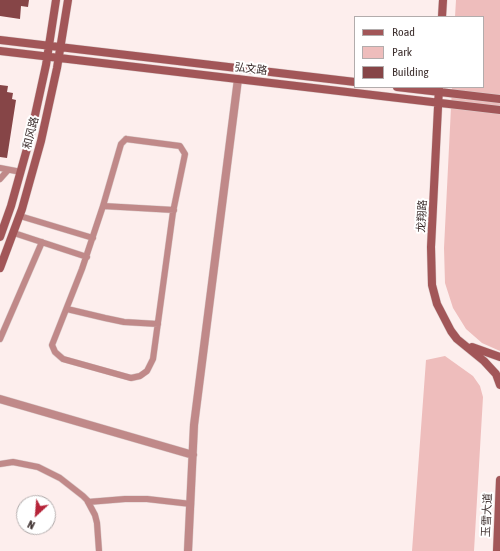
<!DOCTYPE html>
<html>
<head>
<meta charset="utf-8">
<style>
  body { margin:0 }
  #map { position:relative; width:500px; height:551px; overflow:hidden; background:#fdeeed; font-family:"Asap Condensed",sans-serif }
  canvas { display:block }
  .legend { position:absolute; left:354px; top:16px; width:130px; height:72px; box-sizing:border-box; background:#fff; border:1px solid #b2acac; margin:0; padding:5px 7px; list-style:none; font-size:12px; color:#3e302f }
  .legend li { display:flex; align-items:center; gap:8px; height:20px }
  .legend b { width:20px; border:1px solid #b2acac }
  .north { position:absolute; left:16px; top:495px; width:40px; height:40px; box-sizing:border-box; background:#fff; border:1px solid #b2acac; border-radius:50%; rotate:206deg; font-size:11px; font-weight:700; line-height:16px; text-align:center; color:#3e302f }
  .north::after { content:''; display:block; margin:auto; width:14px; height:18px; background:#b62439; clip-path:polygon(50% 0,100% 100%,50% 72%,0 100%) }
</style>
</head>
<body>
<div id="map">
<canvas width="500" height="551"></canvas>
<ul class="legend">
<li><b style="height:5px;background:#a25658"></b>Road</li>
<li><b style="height:11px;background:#eebdbc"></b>Park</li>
<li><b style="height:11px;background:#864547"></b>Building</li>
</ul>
<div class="north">N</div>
</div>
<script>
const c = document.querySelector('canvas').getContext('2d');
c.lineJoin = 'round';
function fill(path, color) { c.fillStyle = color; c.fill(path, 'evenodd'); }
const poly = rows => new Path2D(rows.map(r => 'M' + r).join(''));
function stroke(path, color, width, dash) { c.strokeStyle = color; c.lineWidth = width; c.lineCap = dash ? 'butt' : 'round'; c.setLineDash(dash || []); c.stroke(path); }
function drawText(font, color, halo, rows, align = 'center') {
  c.font = font + ' "Asap Condensed","Noto Sans SC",sans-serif'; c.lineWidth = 4; c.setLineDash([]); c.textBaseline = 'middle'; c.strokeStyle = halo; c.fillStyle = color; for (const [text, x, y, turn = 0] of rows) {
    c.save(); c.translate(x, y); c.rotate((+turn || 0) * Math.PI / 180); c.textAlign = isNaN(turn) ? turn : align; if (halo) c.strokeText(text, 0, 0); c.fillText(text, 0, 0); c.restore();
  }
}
fill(poly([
  [456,0,500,0,500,351,482,343,466,329,453,308,445,283,444,248,452,87,483,87,483,17,455,17],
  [445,356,473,376,480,386,483,397,474,551,412,551,426,360]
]), '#eebdbc');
fill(poly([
  [0,0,29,0,28,7,21,6,20,19,0,16],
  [0,85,8,86,7,92,13,93,12,99,16,100,7,158,0,157]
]), '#864547');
const lane = poly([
  [126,139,180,146,185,154,173,212,153,359,147,371,140,376,131,378,63,359,55,352,52,345,82,269,103,206,121,144,126,139],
  [0,168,21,172],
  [0,179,8,170],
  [103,206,174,210],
  [20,216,93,238],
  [14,233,87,257],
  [67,309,105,318,124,322,158,324],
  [0,339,42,242],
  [0,464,13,462,38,467,60,478,83,496,87,500,95,515,97,523,99,551],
  [88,502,125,499,147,499,191,504]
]);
const street = poly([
  [0,399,193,455],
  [188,551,194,425,238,79]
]);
const secondary = poly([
  [442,17,443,0],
  [0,40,355,82],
  [0,51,500,110],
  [397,87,500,99],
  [439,87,431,247,432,285,437,304,451,331,457,339,484,361,496,374,500,385],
  [0,237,11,206,30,138,46,65,56,0],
  [0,268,22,209,41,141,57,68,68,0],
  [472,347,500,357],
  [497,551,500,480]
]);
stroke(lane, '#dbcccb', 7);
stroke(street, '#dbcccb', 9);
stroke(secondary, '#dbcccb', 9);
stroke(lane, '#c08989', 6);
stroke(street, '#c08989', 8);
stroke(secondary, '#a25658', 8);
drawText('11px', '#3e302f', '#fff', [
  ["弘文路",251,69,7],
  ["和风路",31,133,-76],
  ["龙翔路",422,216,-87],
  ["玉雪大道",487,515,-87]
]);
</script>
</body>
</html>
